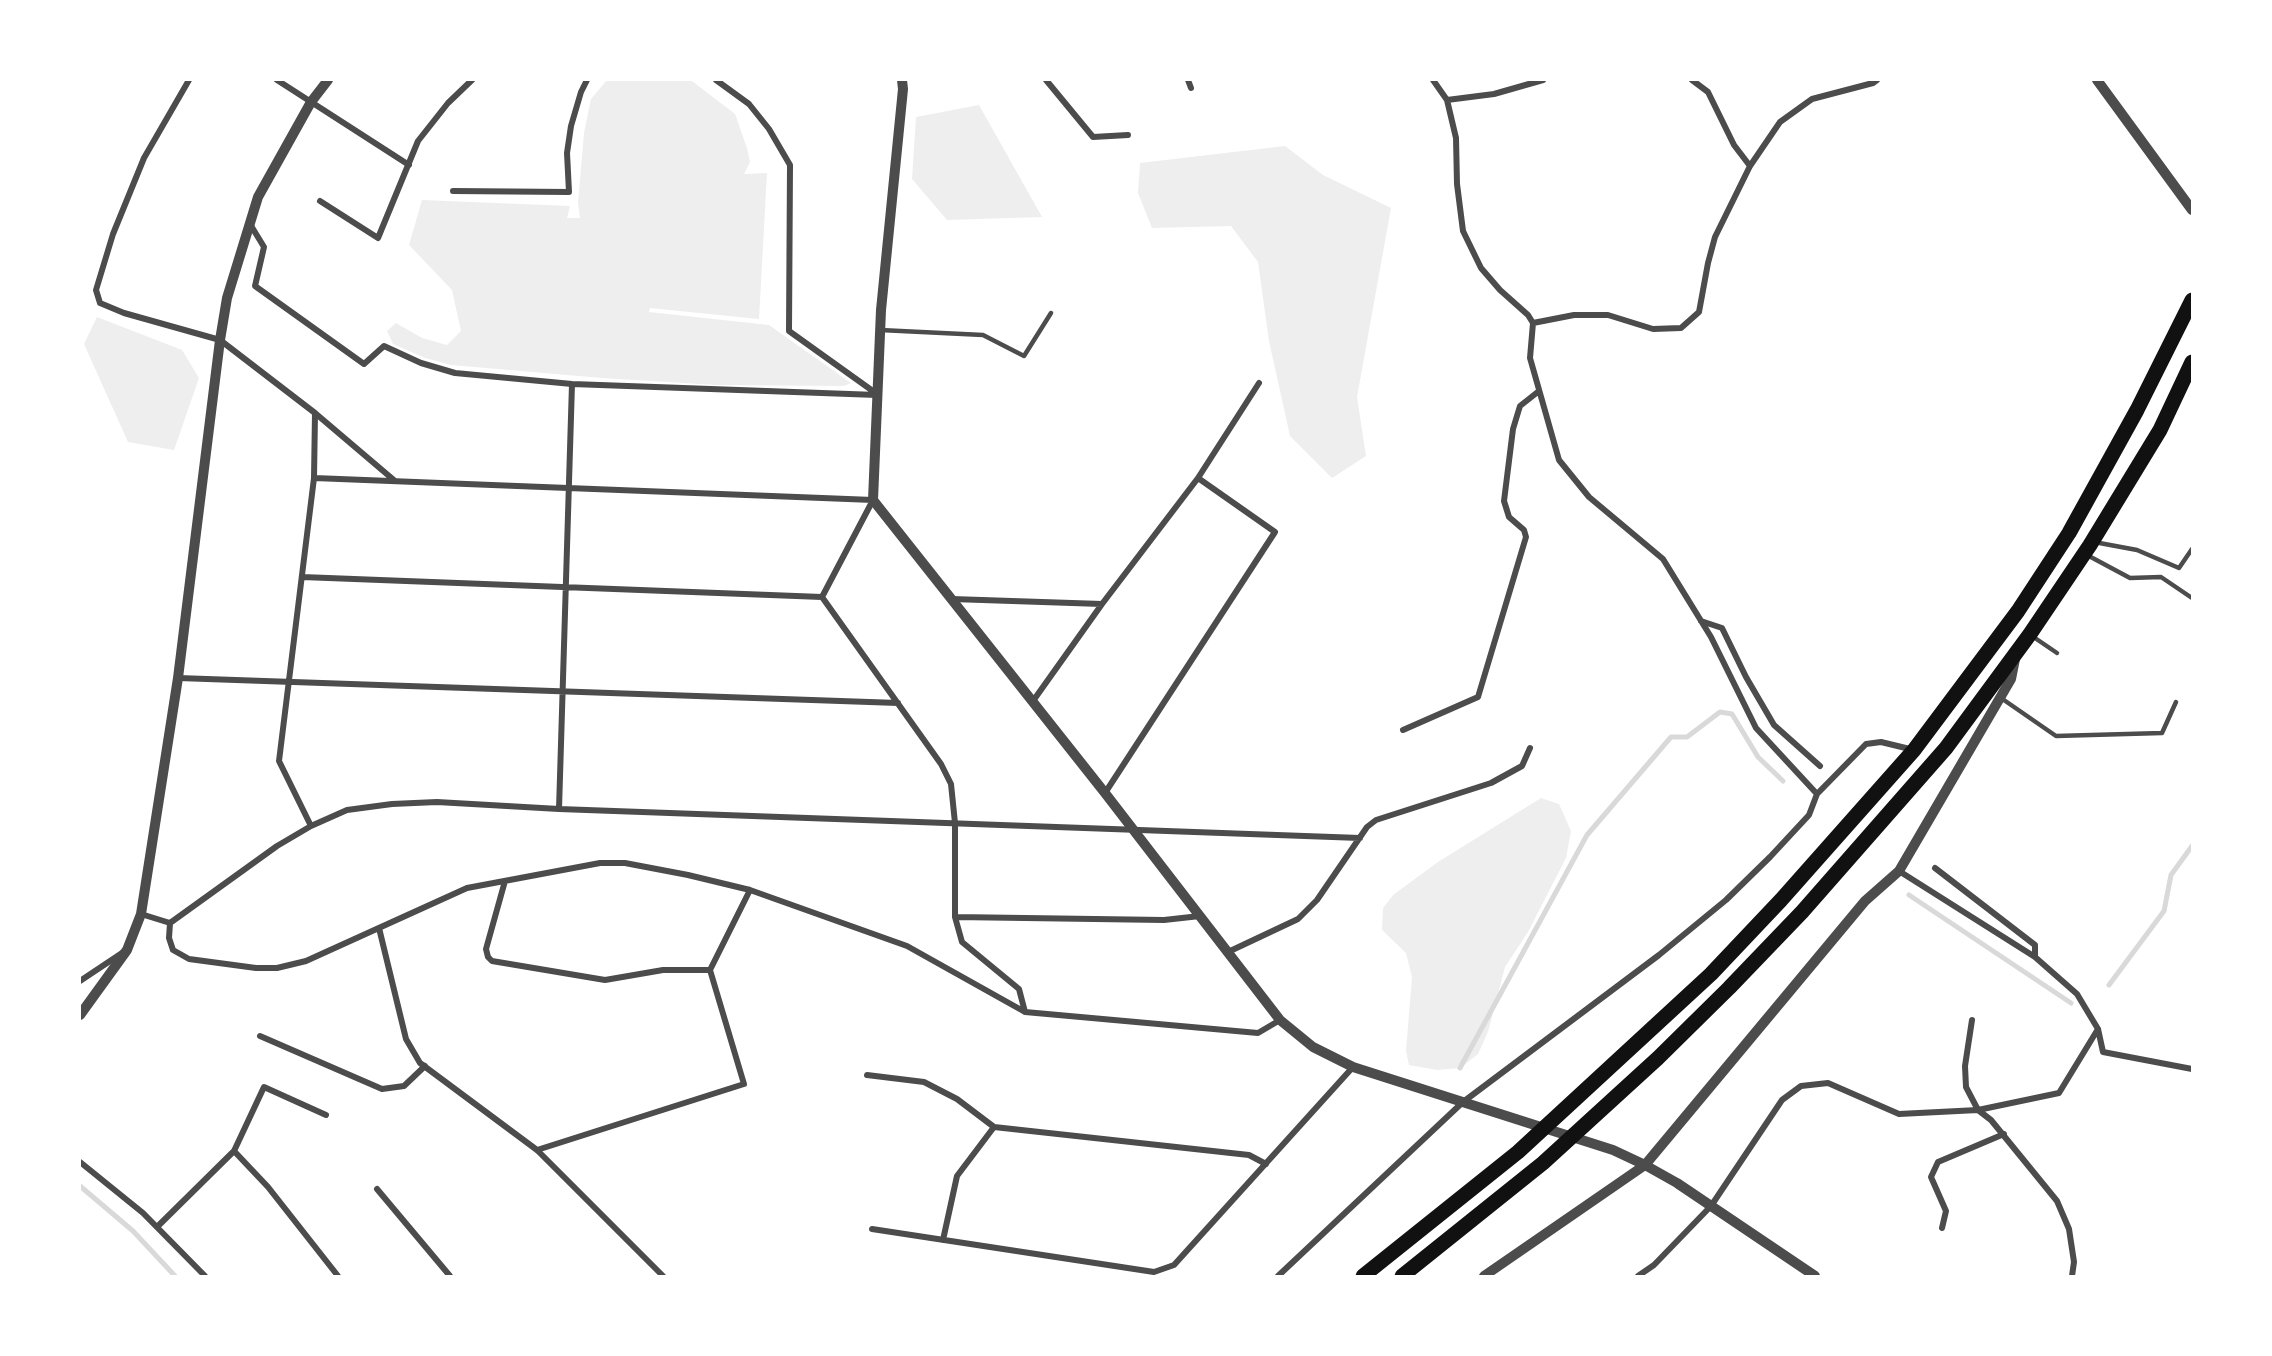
<!DOCTYPE html>
<html>
<head>
<meta charset="utf-8">
<style>
  body { margin:0 }
  #map { position:relative; width:2272px; height:1356px; overflow:hidden; background:#fff; font-family:"Alegreya Sans",sans-serif }
  canvas { display:block }
  .frame { position:absolute; inset:0; border:81px solid #fff; pointer-events:none }
</style>
</head>
<body>
<div id="map">
<canvas width="2272" height="1356"></canvas>
<div class="frame"></div>
</div>
<script>
const c = document.querySelector('canvas').getContext('2d');
c.lineJoin = 'round';
function fill(path, color) { c.fillStyle = color; c.fill(path, 'evenodd'); }
const poly = rows => new Path2D(rows.map(r => 'M' + r).join(''));
function stroke(path, color, width, dash) { c.strokeStyle = color; c.lineWidth = width; c.lineCap = dash ? 'butt' : 'round'; c.setLineDash(dash || []); c.stroke(path); }
fill(poly([
  [607,80,687,80,692,81,735,114,747,148,750,162,744,174,767,173,759,319,650,308,649,312,769,325,851,383,844,386,716,385,602,378,451,365,425,358,393,344,387,331,396,323,422,338,447,345,461,331,452,290,409,245,422,200,570,206,567,218,580,218,578,203,584,133,591,99],
  [979,105,1042,217,947,220,912,179,916,117],
  [1285,146,1323,175,1391,208,1357,397,1366,456,1332,478,1290,436,1269,341,1258,262,1231,226,1152,228,1138,193,1140,163],
  [97,317,182,350,199,378,174,450,128,442,84,344],
  [1541,798,1559,804,1571,831,1566,858,1528,932,1505,967,1488,1032,1478,1054,1460,1068,1437,1070,1409,1065,1406,1051,1412,977,1406,953,1382,930,1383,908,1393,895,1438,862]
]), '#eee');
stroke(poly([
  [1909,895,2071,1003],
  [2109,985,2164,911,2171,875,2192,846],
  [1460,1068,1587,835,1671,737,1687,737,1720,712,1732,714,1758,757,1783,781],
  [80,1186,133,1231,175,1276]
]), '#d9d9d9', 5);
stroke(poly([
  [880,330,983,335,1024,356,1051,313],
  [2094,542,2137,550,2179,568,2192,549],
  [2087,555,2130,578,2161,577,2192,598],
  [2032,636,2057,653],
  [2001,698,2056,736,2162,733,2176,702]
]), '#4c4c4c', 4.5);
stroke(poly([
  [189,80,144,158,113,234,96,290,100,303,124,313,220,340,315,413,395,481],
  [277,80,409,165],
  [716,80,749,104,769,129,790,165,789,331,877,394],
  [1046,80,1093,137,1128,135],
  [1188,80,1191,88],
  [1433,80,1447,100,1456,138,1457,184,1463,231,1481,268,1500,290,1528,315,1533,323,1530,358,1559,460,1589,497,1663,559,1711,637,1756,728,1817,794],
  [1692,80,1708,92,1734,145,1750,166],
  [1447,100,1494,94,1543,80],
  [453,191,569,192,567,153,571,126,581,92,587,80],
  [320,201,378,238,418,141,448,103,472,80],
  [250,224,264,247,255,286,364,364,384,346,421,363,455,373,572,384,877,395],
  [1533,323,1574,315,1608,315,1653,329,1681,328,1699,312,1708,263,1715,237,1750,166,1780,122,1812,99,1873,83,1877,80],
  [314,478,873,500,822,597,941,764,951,784,955,823,955,917,962,942,1019,989,1025,1012],
  [302,577,822,597],
  [952,599,1102,604,1198,478,1259,383],
  [1701,621,1722,628,1746,677,1774,725,1820,766],
  [178,678,898,703],
  [1033,701,1102,604],
  [1403,730,1478,697,1526,537,1524,530,1509,517,1504,501,1513,429,1520,406,1539,391],
  [1105,793,1275,532,1198,478],
  [559,809,572,384],
  [311,826,279,761,314,478,315,413],
  [1935,868,2035,945,2035,957],
  [1899,871,2035,957,2077,994,2098,1029,2103,1052,2192,1069],
  [505,881,486,949,488,957,492,961,605,980,663,970,710,970],
  [141,914,170,923,277,846,311,826,347,810,392,804,437,802,559,809,1360,838],
  [955,917,1164,920,1200,916],
  [170,923,169,938,173,950,189,959,256,968,277,968,306,961,467,888,600,863,625,863,688,875,750,890,907,946,1025,1012,1258,1033,1280,1020],
  [379,928,406,1039,420,1063,537,1150,663,1276],
  [1228,952,1298,919,1317,900,1367,827,1376,820,1491,783,1522,766,1530,748],
  [80,981,122,953],
  [1972,1020,1965,1066,1966,1087,1978,1110,2059,1093,2098,1029],
  [260,1036,382,1089,404,1086,425,1066],
  [867,1075,924,1082,957,1099,994,1127],
  [537,1150,744,1084,710,970,750,890],
  [234,1151,268,1187,338,1276],
  [80,1162,143,1213,205,1276],
  [377,1189,450,1276],
  [157,1227,234,1151,264,1087,326,1115],
  [1942,1228,1946,1211,1931,1177,1938,1162,2004,1134],
  [872,1229,1154,1272,1174,1265,1353,1067],
  [943,1240,957,1176,994,1127,1249,1155,1266,1164],
  [1278,1276,1463,1102,1659,955,1726,900,1770,857,1809,815,1817,794,1866,744,1881,742,1914,750],
  [1638,1276,1654,1265,1711,1206,1782,1100,1801,1086,1828,1083,1899,1114,1978,1110,1991,1120,2057,1201,2069,1229,2074,1262,2072,1276]
]), '#4c4c4c', 6);
stroke(poly([
  [902,80,903,89,881,310,873,500,1105,793,1280,1020,1313,1047,1353,1067,1613,1150,1645,1165,1677,1183,1815,1276],
  [2097,80,2192,210],
  [80,1015,127,950,141,914,178,678,220,340,227,298,258,197,311,102,328,80],
  [1484,1276,1645,1165,1865,901,1899,871,2011,679,2015,659]
]), '#4c4c4c', 10);
stroke(poly([
  [1363,1276,1518,1152,1711,974,1781,900,1914,750,2018,611,2069,533,2137,410,2192,300],
  [1402,1276,1543,1163,1658,1058,1729,988,1802,912,1946,748,2030,634,2090,545,2160,430,2192,362]
]), '#111', 15);
</script>
</body>
</html>
